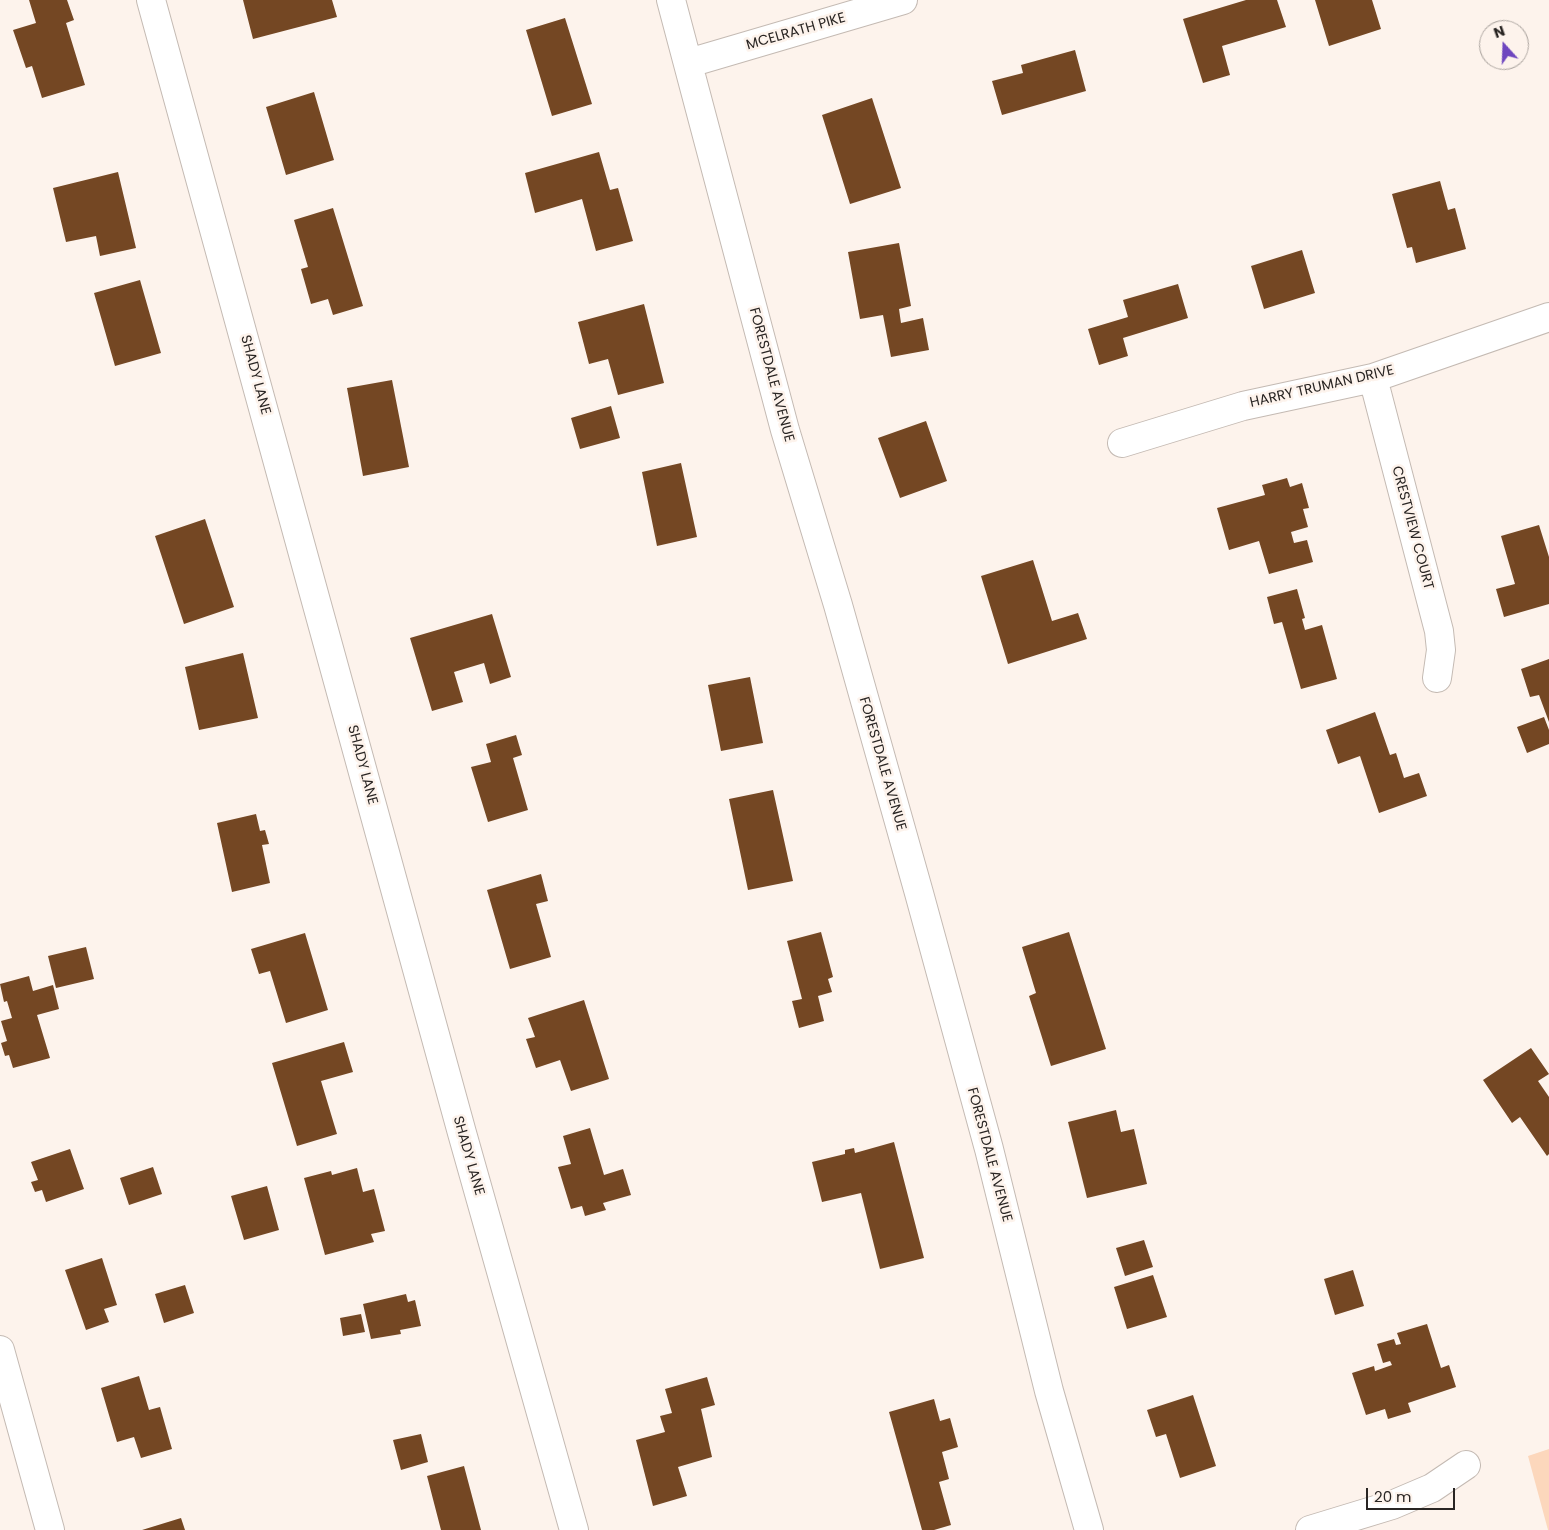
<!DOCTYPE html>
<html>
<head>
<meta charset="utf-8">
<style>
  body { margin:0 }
  #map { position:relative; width:1549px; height:1530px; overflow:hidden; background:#fdf3ec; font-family:Poppins,sans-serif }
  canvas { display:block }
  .north { position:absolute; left:1479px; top:20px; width:50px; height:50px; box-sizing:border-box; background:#fdf3ec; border:1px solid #a8a19c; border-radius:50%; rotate:340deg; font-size:14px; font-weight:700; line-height:20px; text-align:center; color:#292523 }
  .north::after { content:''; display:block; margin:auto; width:18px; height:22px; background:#6e46bf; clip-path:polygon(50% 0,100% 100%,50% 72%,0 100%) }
  .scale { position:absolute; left:1366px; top:1488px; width:89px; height:22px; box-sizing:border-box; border:2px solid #292523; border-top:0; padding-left:6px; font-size:15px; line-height:18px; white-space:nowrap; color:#292523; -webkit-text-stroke:4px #fdf3ec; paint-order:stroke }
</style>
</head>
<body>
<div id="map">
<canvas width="1549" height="1530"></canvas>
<div class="north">N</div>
<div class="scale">20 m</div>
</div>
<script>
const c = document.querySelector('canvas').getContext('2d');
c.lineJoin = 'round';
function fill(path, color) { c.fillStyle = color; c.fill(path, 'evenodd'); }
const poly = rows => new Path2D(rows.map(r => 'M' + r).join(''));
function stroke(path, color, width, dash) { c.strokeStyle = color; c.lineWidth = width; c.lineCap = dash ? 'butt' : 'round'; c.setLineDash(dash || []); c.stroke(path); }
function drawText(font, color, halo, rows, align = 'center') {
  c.font = font + ' Poppins,sans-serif'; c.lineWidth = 5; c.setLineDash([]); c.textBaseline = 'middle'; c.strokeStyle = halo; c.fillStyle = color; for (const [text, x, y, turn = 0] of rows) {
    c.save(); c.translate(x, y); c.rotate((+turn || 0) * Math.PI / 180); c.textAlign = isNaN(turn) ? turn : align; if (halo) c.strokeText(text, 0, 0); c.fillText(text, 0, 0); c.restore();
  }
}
fill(poly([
  [1549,1449,1549,1530,1548,1530,1528,1456]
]), '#fcd7bc');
fill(poly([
  [29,0,67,0,74,20,66,23,85,85,42,98,32,66,26,68,13,30,36,23],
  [243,0,332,0,337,17,253,39],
  [1246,0,1277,0,1286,27,1222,46,1230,75,1203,83,1183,19],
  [1315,0,1372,0,1381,29,1329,46],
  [565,18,592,104,552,116,526,30],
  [1075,50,1086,91,1002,115,992,81,1023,73,1021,65],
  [314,92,334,160,286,175,266,107],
  [872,98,901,188,850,204,822,115],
  [599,152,610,190,618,188,633,241,596,251,582,199,535,213,525,173],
  [118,172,136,248,100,256,96,236,66,242,53,188],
  [1440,181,1448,210,1455,208,1466,249,1416,263,1412,247,1407,248,1392,194],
  [333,208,363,306,333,315,328,299,311,304,301,269,308,267,294,220],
  [899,243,911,306,899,309,901,323,923,318,929,350,891,357,883,315,860,319,848,252],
  [1302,250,1315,293,1264,309,1251,266],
  [140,280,161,353,115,366,94,293],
  [1178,284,1188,318,1123,338,1128,356,1099,365,1088,329,1128,317,1123,300],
  [644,304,664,383,618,395,608,359,589,364,578,322],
  [392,380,409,467,363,476,347,388],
  [611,406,620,438,580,449,571,418],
  [926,421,947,481,900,498,878,438],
  [681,463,697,537,657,546,642,472],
  [1287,478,1290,487,1302,483,1309,508,1303,509,1308,527,1291,532,1294,543,1307,540,1313,562,1269,574,1259,541,1229,550,1217,508,1265,495,1262,485],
  [205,519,234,607,184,624,155,536],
  [1539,525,1549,557,1549,604,1504,617,1496,589,1515,584,1501,536],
  [1033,560,1052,621,1078,613,1087,639,1008,664,981,576],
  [1297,589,1305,618,1302,619,1305,630,1322,625,1337,679,1301,689,1282,622,1274,624,1267,597],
  [492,614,511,677,490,684,484,663,454,672,463,702,432,711,410,638],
  [243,653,258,718,199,730,185,667],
  [1549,659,1549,722,1539,695,1530,697,1521,669],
  [750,677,763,743,721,751,708,685],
  [1375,712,1390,755,1396,753,1404,778,1419,773,1427,796,1379,813,1360,756,1338,764,1326,730],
  [1544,717,1549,730,1549,744,1527,753,1517,727],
  [516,735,522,755,513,758,528,810,488,822,471,767,491,762,486,744],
  [773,790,793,881,748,890,729,799],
  [256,814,260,831,265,830,269,844,262,845,270,883,232,892,217,823],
  [541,874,548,901,536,904,551,957,510,969,487,890],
  [821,932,833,977,828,979,832,992,818,996,824,1021,799,1028,792,1001,802,999,787,941],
  [1069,932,1106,1049,1051,1066,1029,996,1036,993,1022,947],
  [305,933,328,1010,286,1023,270,971,259,974,251,949],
  [86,947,94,979,56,988,48,956],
  [29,976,33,991,53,985,59,1009,37,1015,50,1058,13,1068,9,1055,5,1056,1,1043,7,1041,1,1021,12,1018,7,1001,4,1002,0,984],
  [584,1000,609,1079,571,1091,560,1060,536,1068,526,1039,535,1037,528,1018],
  [344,1042,353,1072,321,1081,337,1134,297,1146,272,1063],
  [1531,1048,1549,1074,1538,1081,1549,1097,1549,1154,1547,1156,1520,1117,1512,1123,1483,1080],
  [1116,1110,1121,1132,1134,1129,1147,1184,1087,1198,1068,1122],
  [590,1128,604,1175,623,1169,631,1195,603,1203,606,1210,585,1216,582,1206,571,1209,558,1167,571,1164,563,1136],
  [894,1142,924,1258,880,1269,861,1193,822,1202,812,1162,845,1154,845,1150,854,1148,855,1153],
  [70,1149,84,1189,46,1202,42,1190,35,1192,31,1182,38,1180,31,1162],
  [153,1167,162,1194,129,1205,120,1178],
  [357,1168,363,1192,374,1189,385,1231,371,1234,374,1242,325,1255,304,1178,331,1171,332,1175],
  [267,1186,279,1230,244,1240,231,1196],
  [1144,1240,1153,1267,1125,1276,1116,1248],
  [102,1258,117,1305,104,1309,109,1322,86,1330,65,1270],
  [1353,1270,1364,1306,1335,1315,1324,1279],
  [1153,1275,1167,1317,1127,1329,1114,1287],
  [185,1285,194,1313,164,1323,155,1294],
  [406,1294,408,1302,415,1300,421,1326,400,1330,401,1334,371,1339,363,1304],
  [361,1314,365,1332,343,1336,340,1318],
  [1427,1324,1441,1368,1449,1365,1456,1387,1408,1403,1411,1412,1388,1419,1385,1409,1366,1415,1352,1373,1374,1366,1375,1371,1392,1365,1390,1361,1383,1363,1377,1344,1394,1339,1396,1345,1401,1344,1397,1333],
  [139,1376,149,1410,160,1407,172,1449,141,1458,134,1437,117,1442,101,1388],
  [707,1377,715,1405,701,1409,712,1457,678,1467,687,1496,653,1506,636,1440,665,1432,660,1416,672,1413,665,1389],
  [1193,1395,1216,1466,1180,1478,1166,1434,1156,1437,1147,1410],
  [934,1399,940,1421,950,1418,958,1447,942,1452,949,1479,939,1482,951,1525,934,1530,922,1530,889,1412],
  [421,1434,428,1462,401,1470,393,1440],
  [464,1466,481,1530,441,1530,427,1476],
  [181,1518,185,1530,142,1530]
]), '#744723');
const minor = poly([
  [151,0,462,1133,574,1530],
  [671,0,785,430,838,605,919,893,989,1149,1049,1391,1089,1530],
  [689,63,903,0],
  [1373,378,1439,631,1441,650,1437,678],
  [1122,443,1243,406,1373,378,1549,317],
  [0,1350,50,1530],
  [1310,1530,1392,1505,1432,1488,1466,1465]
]);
stroke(minor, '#c4bab3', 30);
stroke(minor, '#fff', 28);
drawText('14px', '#292523', '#fdf3ec', [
  ["MCELRATH PIKE",796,32,-16],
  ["SHADY LANE",255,375,75],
  ["FORESTDALE AVENUE",771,375,75],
  ["HARRY TRUMAN DRIVE",1322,387,-13],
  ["CRESTVIEW COURT",1412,528,75],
  ["FORESTDALE AVENUE",882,764,74],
  ["SHADY LANE",362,765,75],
  ["FORESTDALE AVENUE",989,1155,75],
  ["SHADY LANE",468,1156,74]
]);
</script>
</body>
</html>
